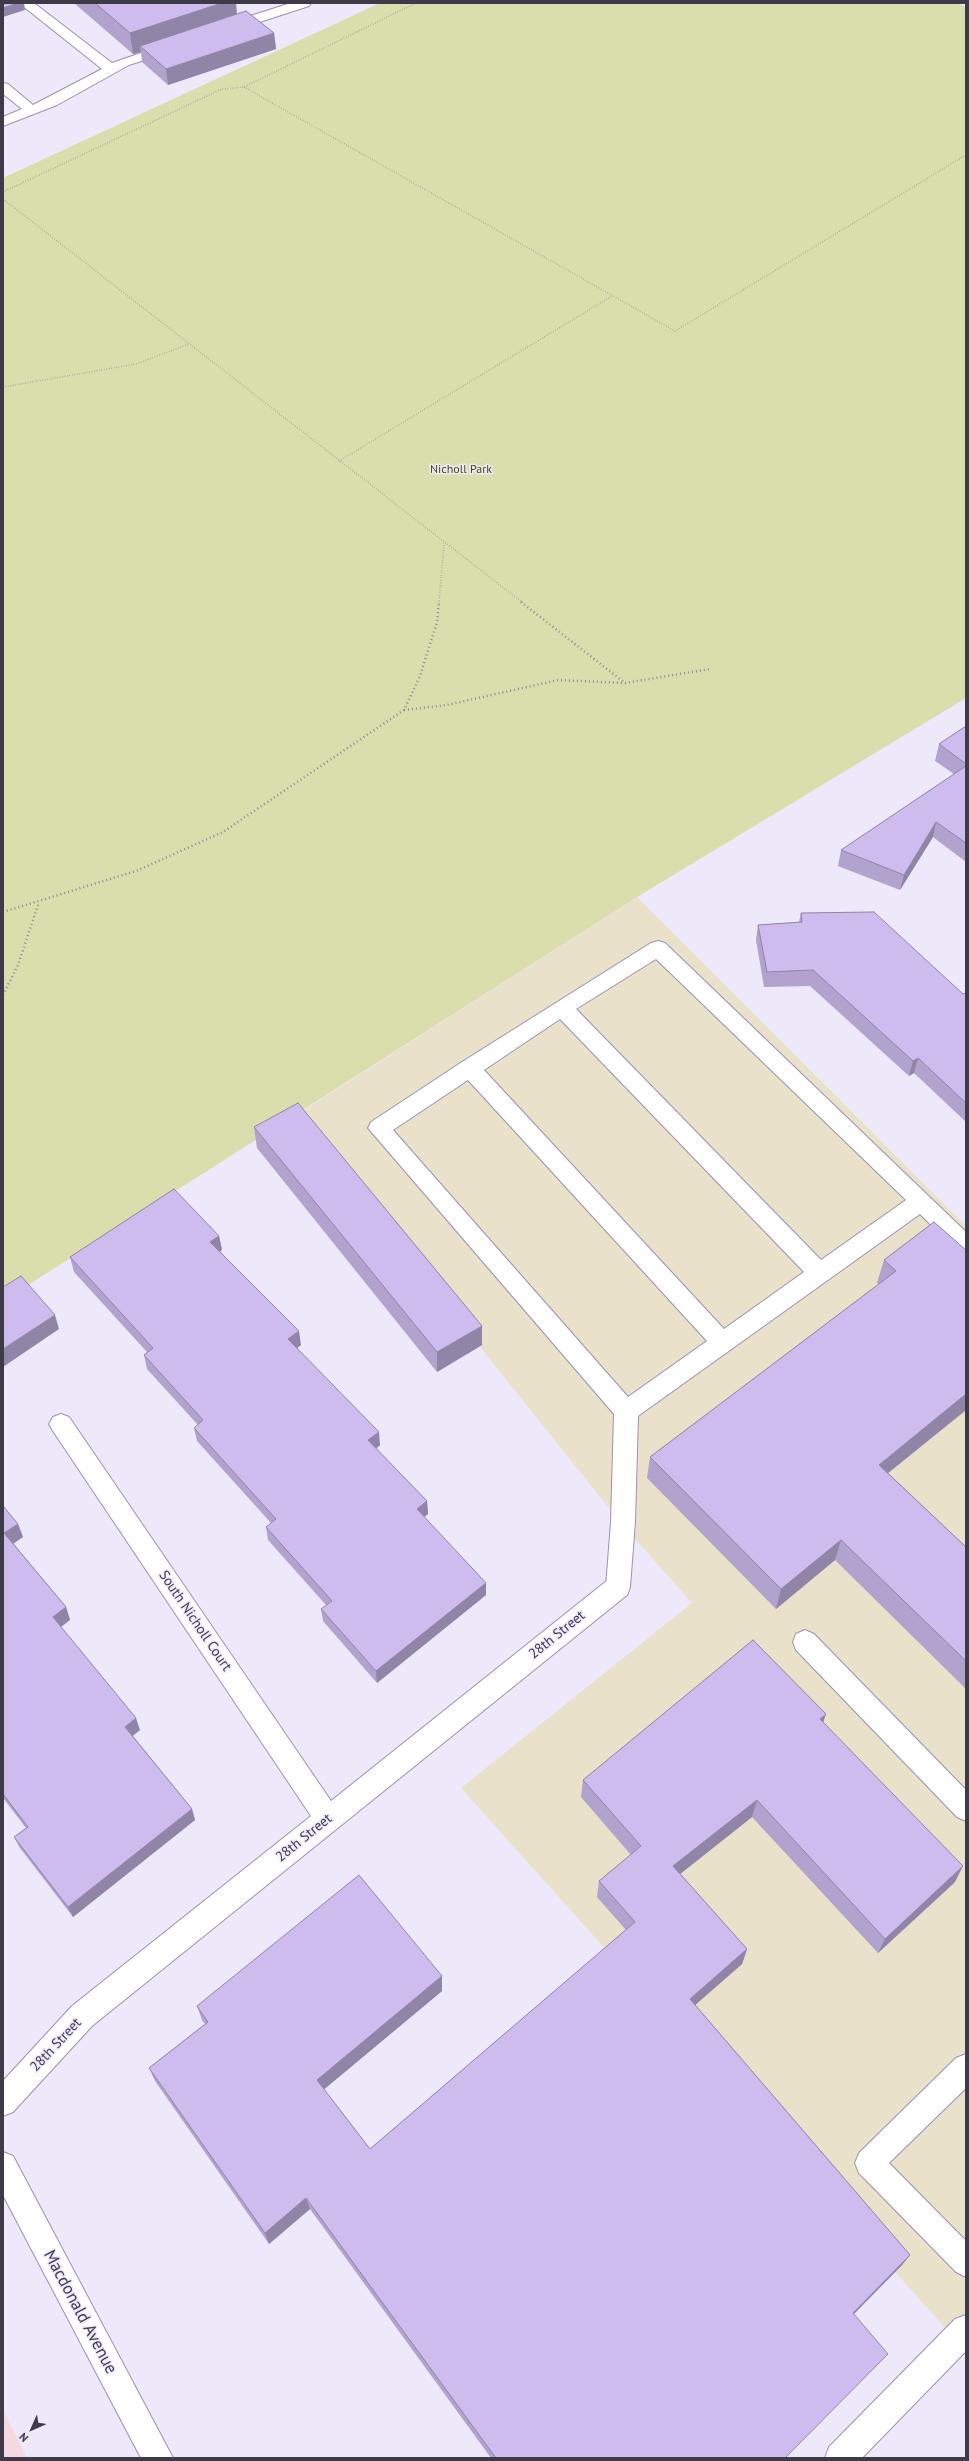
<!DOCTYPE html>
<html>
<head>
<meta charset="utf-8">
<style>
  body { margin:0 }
  #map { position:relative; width:969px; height:2461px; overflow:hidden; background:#eee8fb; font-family:"PT Sans",sans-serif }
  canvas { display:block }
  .frame { position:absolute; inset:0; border:4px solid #3e3a47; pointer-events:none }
  .north { position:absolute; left:12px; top:2409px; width:40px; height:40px; -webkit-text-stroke:3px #eee8fb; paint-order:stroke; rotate:225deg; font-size:11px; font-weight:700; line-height:16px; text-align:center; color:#3e3a47 }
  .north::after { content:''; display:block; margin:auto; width:14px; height:18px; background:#3e3a47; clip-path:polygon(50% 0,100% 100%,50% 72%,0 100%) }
</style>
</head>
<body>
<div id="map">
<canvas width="969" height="2461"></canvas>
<div class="frame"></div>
<div class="north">N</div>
</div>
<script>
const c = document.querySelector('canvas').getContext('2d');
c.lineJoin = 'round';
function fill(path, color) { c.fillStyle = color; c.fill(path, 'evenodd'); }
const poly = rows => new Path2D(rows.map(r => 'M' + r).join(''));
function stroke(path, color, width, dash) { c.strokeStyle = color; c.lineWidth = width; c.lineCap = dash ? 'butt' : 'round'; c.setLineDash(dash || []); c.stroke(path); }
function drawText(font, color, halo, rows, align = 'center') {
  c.font = font + ' "PT Sans",sans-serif'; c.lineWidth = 3; c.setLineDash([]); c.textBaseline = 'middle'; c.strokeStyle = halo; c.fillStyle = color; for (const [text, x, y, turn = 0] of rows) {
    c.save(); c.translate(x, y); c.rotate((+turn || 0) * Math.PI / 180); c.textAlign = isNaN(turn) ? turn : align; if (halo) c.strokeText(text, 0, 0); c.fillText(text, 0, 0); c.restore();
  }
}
fill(poly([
  [3,2409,27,2458,3,2458]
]), '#f4dae0');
fill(poly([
  [637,897,966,1226,966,2351,461,1788,692,1603,621,1523,295,1116]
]), '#eae1cb');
fill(poly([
  [380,3,957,3,966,7,966,698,637,897,3,1301,3,178]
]), '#dadead');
const lane = poly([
  [19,3,34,3,112,63,170,43,177,47,175,50,129,65,57,105,3,126,3,117,22,109,3,94,3,83,8,84,33,105,102,69,19,3],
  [291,3,311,3,309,6,232,31,227,32,220,28,222,25,291,3],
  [658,941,665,943,966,1232,966,1255,958,1252,920,1214,638,1416,635,1522,630,1587,627,1595,618,1598,609,1595,606,1587,611,1522,614,1414,368,1128,371,1122,462,1062,651,943,658,941],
  [656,959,906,1200,821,1260,576,1009,656,959],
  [560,1019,804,1272,724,1329,484,1070,560,1019],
  [468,1080,707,1341,628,1397,393,1130,468,1080],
  [805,1630,814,1634,966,1790,966,1821,957,1817,796,1650,793,1642,796,1634,805,1630],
  [966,2054,966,2088,889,2163,966,2241,966,2277,956,2272,859,2173,855,2163,859,2153,956,2058,966,2054],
  [966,2315,966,2351,862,2458,825,2458,829,2447,955,2319,966,2315]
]);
const street = poly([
  [61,1414,69,1417,331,1801,609,1579,618,1576,627,1579,630,1587,627,1595,92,2026,13,2112,3,2116,3,2081,72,2006,311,1816,53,1431,49,1424,53,1417,61,1414]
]);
const secondary = poly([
  [3,2152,13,2156,173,2458,141,2458,3,2195,3,2152]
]);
stroke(lane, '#9c91b0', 2);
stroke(street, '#9c91b0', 2);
stroke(secondary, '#9c91b0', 2);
stroke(poly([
  [244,87,675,331,966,155],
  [3,192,222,89,244,87,416,3],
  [3,199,523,603],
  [3,387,136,364,189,344],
  [339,461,612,296],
  [439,603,444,543]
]), '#8e8999', 1.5, [0.5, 2]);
stroke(poly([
  [521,602,625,683],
  [404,710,447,705,558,680,625,683,710,669],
  [3,912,136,871,223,832,404,710,420,676,437,622,439,602],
  [3,995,18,965,39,902]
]), '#8e8999', 2.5, [1, 3]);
fill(lane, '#fff');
fill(street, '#fff');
fill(secondary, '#fff');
fill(poly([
  [74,3,236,3,237,15,274,33,276,49,168,85,142,62,141,52,133,54],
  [966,726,966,862,933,837,900,890,838,866,841,850,954,774,935,761,939,744],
  [801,913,963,994,966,993,966,1122,914,1073,909,1076,810,986,764,987,756,940,758,925,799,922],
  [254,1127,482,1326,482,1345,437,1372,257,1148],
  [934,1222,966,1410,888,1473,966,1547,966,1689,835,1560,776,1609,647,1478,650,1457,879,1284,877,1283,884,1260],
  [219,1236,222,1250,220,1251,301,1345,297,1348,380,1445,376,1449,427,1501,428,1514,424,1517,486,1583,486,1595,377,1683,323,1621,321,1609,326,1605,268,1540,266,1527,271,1523,197,1441,194,1428,198,1425,147,1369,144,1355,147,1352,74,1272,70,1257],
  [3,1506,18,1524,23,1537,13,1543,66,1607,70,1620,61,1627,140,1730,133,1736,192,1809,195,1820,73,1917,20,1848,14,1837,26,1828,3,1798],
  [823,1722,955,1882,878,1953,752,1817,680,1874,747,1949,742,1964,695,2005,910,2255,902,2265,854,2314,785,2458,491,2458,310,2209,269,2244,155,2081,149,2068,205,2024,202,2020,197,2006,442,1976,442,1991,324,2089,370,2149,626,1930,597,1897,599,1881,631,1855,581,1797,583,1780]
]), '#b1a2ce');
fill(poly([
  [18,3,24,3,25,10,3,17,3,8],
  [222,3,236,3,237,19,140,46,141,52,133,54,130,33],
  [274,33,276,49,168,85,166,69],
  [936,822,933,837,900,890,904,875],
  [918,1058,914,1073,909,1076,913,1061],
  [219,1236,222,1250,213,1256,210,1242],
  [55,1315,59,1329,3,1367,3,1349],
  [482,1326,482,1345,437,1372,437,1352],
  [299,1331,301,1345,290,1353,288,1339],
  [966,1394,966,1410,872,1486,879,1465],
  [379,1432,380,1445,369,1454,368,1440],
  [427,1501,428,1514,418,1522,417,1509],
  [18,1524,23,1537,10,1546,4,1533],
  [841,1540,835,1560,776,1609,781,1589],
  [486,1583,486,1595,377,1683,376,1671],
  [66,1607,70,1620,58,1629,53,1617],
  [826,1714,820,1732,820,1719],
  [136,1718,140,1730,129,1738,125,1727],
  [757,1800,752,1817,670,1882,673,1866],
  [192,1809,195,1820,73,1917,68,1907],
  [963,1866,955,1882,878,1953,885,1939],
  [747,1949,742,1964,686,2013,690,1999],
  [442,1976,442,1991,321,2092,317,2080],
  [306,2198,310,2209,269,2244,265,2233],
  [910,2255,902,2265,846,2322,853,2313]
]), '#9084a7');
const building = poly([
  [3,3,18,3,3,8,3,3],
  [95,3,222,3,130,33,95,3],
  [246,11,274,33,166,69,140,46,246,11],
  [966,726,966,764,939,744,966,726],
  [966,766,966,843,936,822,904,875,841,850,966,766],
  [874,912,963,994,966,993,966,1103,918,1058,913,1061,813,970,767,972,758,925,802,922,801,913,874,912],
  [298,1103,482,1326,437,1352,254,1127,298,1103],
  [174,1189,219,1236,210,1242,299,1331,288,1339,379,1432,368,1440,427,1501,417,1509,486,1583,376,1671,321,1609,332,1601,266,1527,276,1519,194,1428,203,1420,144,1355,153,1348,70,1257,174,1189],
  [934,1222,966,1250,966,1394,879,1465,966,1547,966,1661,841,1540,781,1589,650,1457,896,1271,884,1260,934,1222],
  [21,1276,55,1315,3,1349,3,1287,21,1276],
  [3,1506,18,1524,4,1533,66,1607,53,1617,136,1718,125,1727,192,1809,68,1907,14,1837,28,1827,3,1794,3,1506],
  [753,1640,826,1714,820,1719,963,1866,885,1939,757,1800,673,1866,747,1949,690,1999,910,2255,853,2313,888,2354,785,2458,496,2458,306,2198,265,2233,149,2068,208,2022,197,2006,359,1875,442,1976,317,2080,370,2149,635,1922,599,1881,641,1846,583,1780,753,1640]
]);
fill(building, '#cebcef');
stroke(building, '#9084a7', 1);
drawText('12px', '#494b0b', '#eee8fb', [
  ["Nicholl Park",461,470]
]);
drawText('14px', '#3e3a47', '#eee8fb', [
  ["South Nicholl Court",195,1621,56],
  ["28th Street",557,1635,-39],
  ["28th Street",304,1838,-39],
  ["28th Street",56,2045,-47]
]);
drawText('17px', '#3e3a47', '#eee8fb', [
  ["Macdonald Avenue",80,2312,62]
]);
</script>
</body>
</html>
